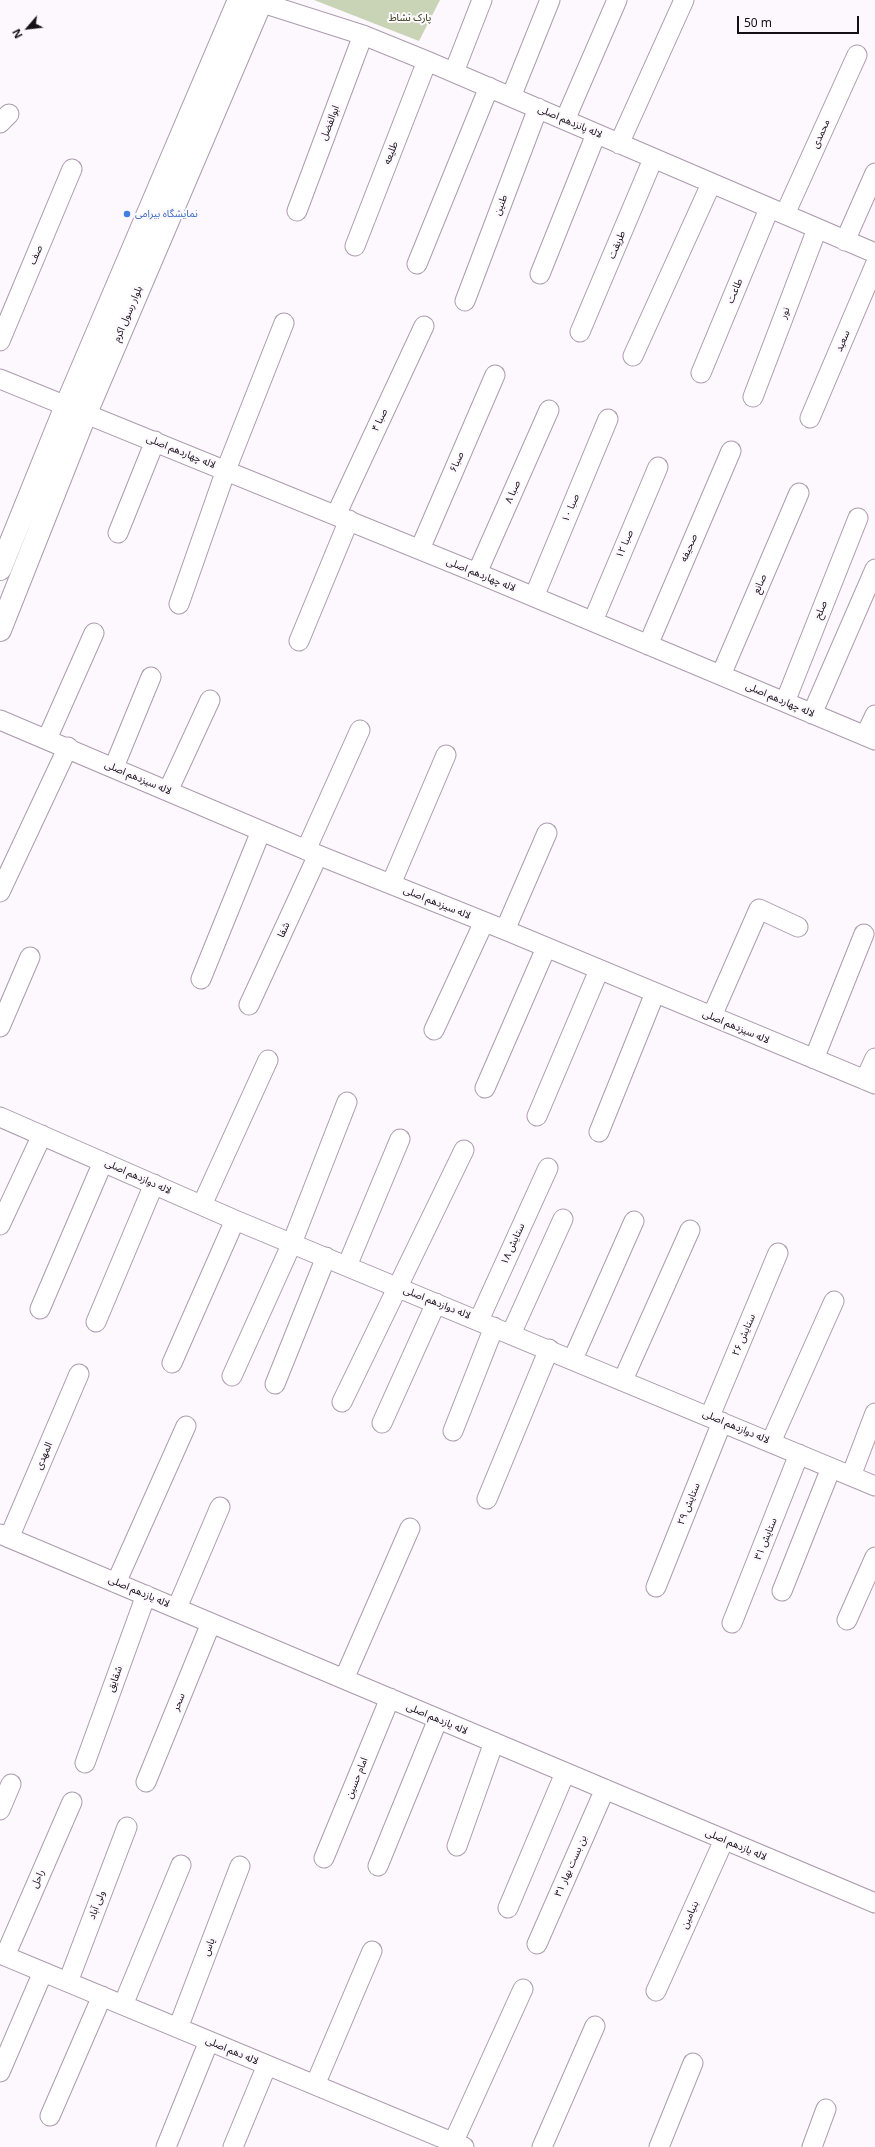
<!DOCTYPE html>
<html>
<head>
<meta charset="utf-8">
<style>
  body { margin:0 }
  #map { position:relative; width:875px; height:2147px; overflow:hidden; background:#fdf7fe; font-family:"Noto Sans",sans-serif }
  canvas { display:block }
  .north { position:absolute; left:8px; top:8px; width:40px; height:40px; -webkit-text-stroke:3px #fdf7fe; paint-order:stroke; rotate:242deg; font-size:11px; font-weight:700; line-height:16px; text-align:center; color:#151016 }
  .north::after { content:''; display:block; margin:auto; width:14px; height:18px; background:#151016; clip-path:polygon(50% 0,100% 100%,50% 72%,0 100%) }
  .scale { position:absolute; left:737px; top:16px; width:122px; height:18px; box-sizing:border-box; border:2px solid #151016; border-top:0; padding-left:5px; font-size:12px; line-height:14px; white-space:nowrap; color:#151016; -webkit-text-stroke:3px #fdf7fe; paint-order:stroke }
</style>
</head>
<body>
<div id="map">
<canvas width="875" height="2147"></canvas>
<div class="north">N</div>
<div class="scale">50 m</div>
</div>
<script>
const c = document.querySelector('canvas').getContext('2d');
c.lineJoin = 'round';
function fill(path, color) { c.fillStyle = color; c.fill(path, 'evenodd'); }
const poly = rows => new Path2D(rows.map(r => 'M' + r).join(''));
function stroke(path, color, width, dash) { c.strokeStyle = color; c.lineWidth = width; c.lineCap = dash ? 'butt' : 'round'; c.setLineDash(dash || []); c.stroke(path); }
function drawText(font, color, halo, rows, align = 'center') {
  c.font = font + ' "Noto Sans","Noto Sans Arabic",sans-serif'; c.lineWidth = 4; c.setLineDash([]); c.textBaseline = 'middle'; c.strokeStyle = halo; c.fillStyle = color; for (const [text, x, y, turn = 0] of rows) {
    c.save(); c.translate(x, y); c.rotate((+turn || 0) * Math.PI / 180); c.textAlign = isNaN(turn) ? turn : align; if (halo) c.strokeText(text, 0, 0); c.fillText(text, 0, 0); c.restore();
  }
}
fill(poly([
  [314,0,440,0,419,41]
]), '#c8d4b5');
const street = poly([
  [253,0,363,35,427,61,875,253],
  [454,72,482,0],
  [511,97,550,0],
  [565,120,617,0],
  [0,123,9,114],
  [619,144,684,0],
  [297,211,363,35],
  [785,214,857,55],
  [845,241,875,173],
  [355,246,427,61],
  [417,264,489,87],
  [540,274,596,134],
  [465,301,538,108],
  [580,332,653,159],
  [0,341,72,169],
  [633,356,711,184],
  [701,373,769,209],
  [0,379,477,573,875,740],
  [753,397,817,229],
  [810,418,875,265],
  [336,515,424,326],
  [118,533,155,441],
  [420,549,495,375],
  [477,573,549,410],
  [534,597,608,419],
  [179,604,226,470,284,323],
  [593,621,658,467],
  [299,641,349,520],
  [648,645,731,451],
  [721,675,799,493],
  [785,702,858,518],
  [812,714,875,569],
  [0,720,318,855,505,930,875,1084],
  [865,736,875,715],
  [47,739,94,633],
  [114,767,151,677],
  [168,791,210,700],
  [306,850,360,730],
  [391,884,446,755],
  [0,892,68,747],
  [505,930,547,833],
  [201,979,261,831],
  [249,1005,318,855],
  [712,1016,759,909,798,927],
  [0,1027,30,957],
  [434,1030,484,922],
  [814,1059,864,934],
  [865,1080,875,1058],
  [485,1088,546,948],
  [537,1116,599,970],
  [0,1117,235,1220,875,1486],
  [599,1132,655,993],
  [202,1205,268,1060],
  [0,1225,42,1135],
  [347,1266,400,1139],
  [40,1309,103,1162],
  [479,1320,548,1168],
  [96,1322,154,1184],
  [511,1334,563,1219],
  [573,1359,634,1221],
  [172,1363,235,1220],
  [232,1376,292,1243,347,1102],
  [623,1380,690,1230],
  [275,1384,326,1257],
  [342,1402,464,1150],
  [710,1416,778,1253],
  [382,1423,436,1303],
  [453,1431,494,1327],
  [771,1442,834,1301],
  [851,1476,875,1413],
  [487,1499,549,1349],
  [0,1534,875,1903],
  [9,1538,79,1374],
  [116,1583,186,1426],
  [656,1587,722,1422],
  [782,1591,831,1468],
  [177,1608,220,1507],
  [847,1620,875,1557],
  [732,1623,799,1454],
  [344,1679,410,1528],
  [85,1763,146,1595],
  [146,1782,211,1623],
  [0,1810,11,1784],
  [457,1846,494,1742],
  [324,1858,390,1698],
  [378,1866,438,1719],
  [508,1908,565,1773],
  [537,1944,605,1789],
  [0,1954,464,2147],
  [5,1956,72,1802],
  [68,1982,127,1827],
  [656,1991,724,1840],
  [123,2005,181,1865],
  [178,2028,240,1866],
  [0,2072,43,1972],
  [315,2085,372,1951],
  [50,2116,102,1996],
  [453,2143,523,1989],
  [166,2147,209,2041],
  [233,2147,267,2065],
  [542,2147,595,2026],
  [659,2147,693,2063],
  [812,2147,826,2109]
]);
const secondary = poly([
  [0,569,66,406,239,0],
  [0,630,86,413,262,0]
]);
stroke(street, '#ab9cae', 21);
stroke(secondary, '#ab9cae', 24);
stroke(street, '#fff', 19);
stroke(secondary, '#fff', 22);
for (const [x, y, r, color] of [
  [127,214,4,"#3f7fe0"]
]) { const dot = new Path2D(); dot.arc(x, y, r, 0, 2 * Math.PI); c.fillStyle = color; c.fill(dot); stroke(dot, '#fdf7fe', 1.5); }
drawText('10px', '#283502', '#fdf7fe', [
  ["پارک نشاط",410,18]
]);
drawText('10px', '#151016', '#fdf7fe', [
  ["لاله پانزدهم اصلی",570,122,23],
  ["ابوالفضل",330,123,-69],
  ["محمدی",821,134,-66],
  ["طلیعه",391,153,-69],
  ["طنین",501,205,-69],
  ["طریقت",617,245,-67],
  ["صف",36,255,-67],
  ["طاعت",735,291,-67],
  ["نور",785,313,-69],
  ["بلوار رسول اکرم",128,314,-67],
  ["سعید",843,341,-67],
  ["صبا ۴",380,420,-65],
  ["لاله چهاردهم اصلی",181,452,22],
  ["صبا۶",457,462,-67],
  ["صبا ۸",513,492,-66],
  ["صبا ۱۰",571,508,-67],
  ["صبا ۱۲",625,544,-67],
  ["صحیفه",689,548,-67],
  ["لاله چهاردهم اصلی",481,575,22],
  ["صانع",760,584,-67],
  ["صلح",821,610,-68],
  ["لاله چهاردهم اصلی",780,700,23],
  ["لاله سیزدهم اصلی",138,778,23],
  ["لاله سیزدهم اصلی",437,903,22],
  ["شفا",284,930,-65],
  ["لاله سیزدهم اصلی",736,1027,23],
  ["لاله دوازدهم اصلی",138,1177,24],
  ["ستایش ۱۸",513,1244,-66],
  ["لاله دوازدهم اصلی",437,1303,22],
  ["ستایش ۲۶",744,1335,-67],
  ["لاله دوازدهم اصلی",736,1427,23],
  ["المهدی",44,1456,-67],
  ["ستایش ۲۹",689,1504,-68],
  ["ستایش ۳۱",766,1539,-68],
  ["لاله یازدهم اصلی",139,1592,23],
  ["شقایق",115,1679,-70],
  ["سحر",179,1702,-68],
  ["لاله یازدهم اصلی",437,1719,23],
  ["امام حسین",357,1778,-68],
  ["لاله یازدهم اصلی",736,1845,23],
  ["بن بست بهار ٣١",571,1866,-66],
  ["راحل",38,1879,-66],
  ["ولی آباد",97,1905,-69],
  ["بنیامین",690,1915,-66],
  ["یاس",209,1947,-69],
  ["لاله دهم اصلی",232,2051,23]
]);
drawText('10px', '#366cbe', '#fdf7fe', [
  ["نمایشگاه بیرامی",135,214]
], 'left');
</script>
</body>
</html>
